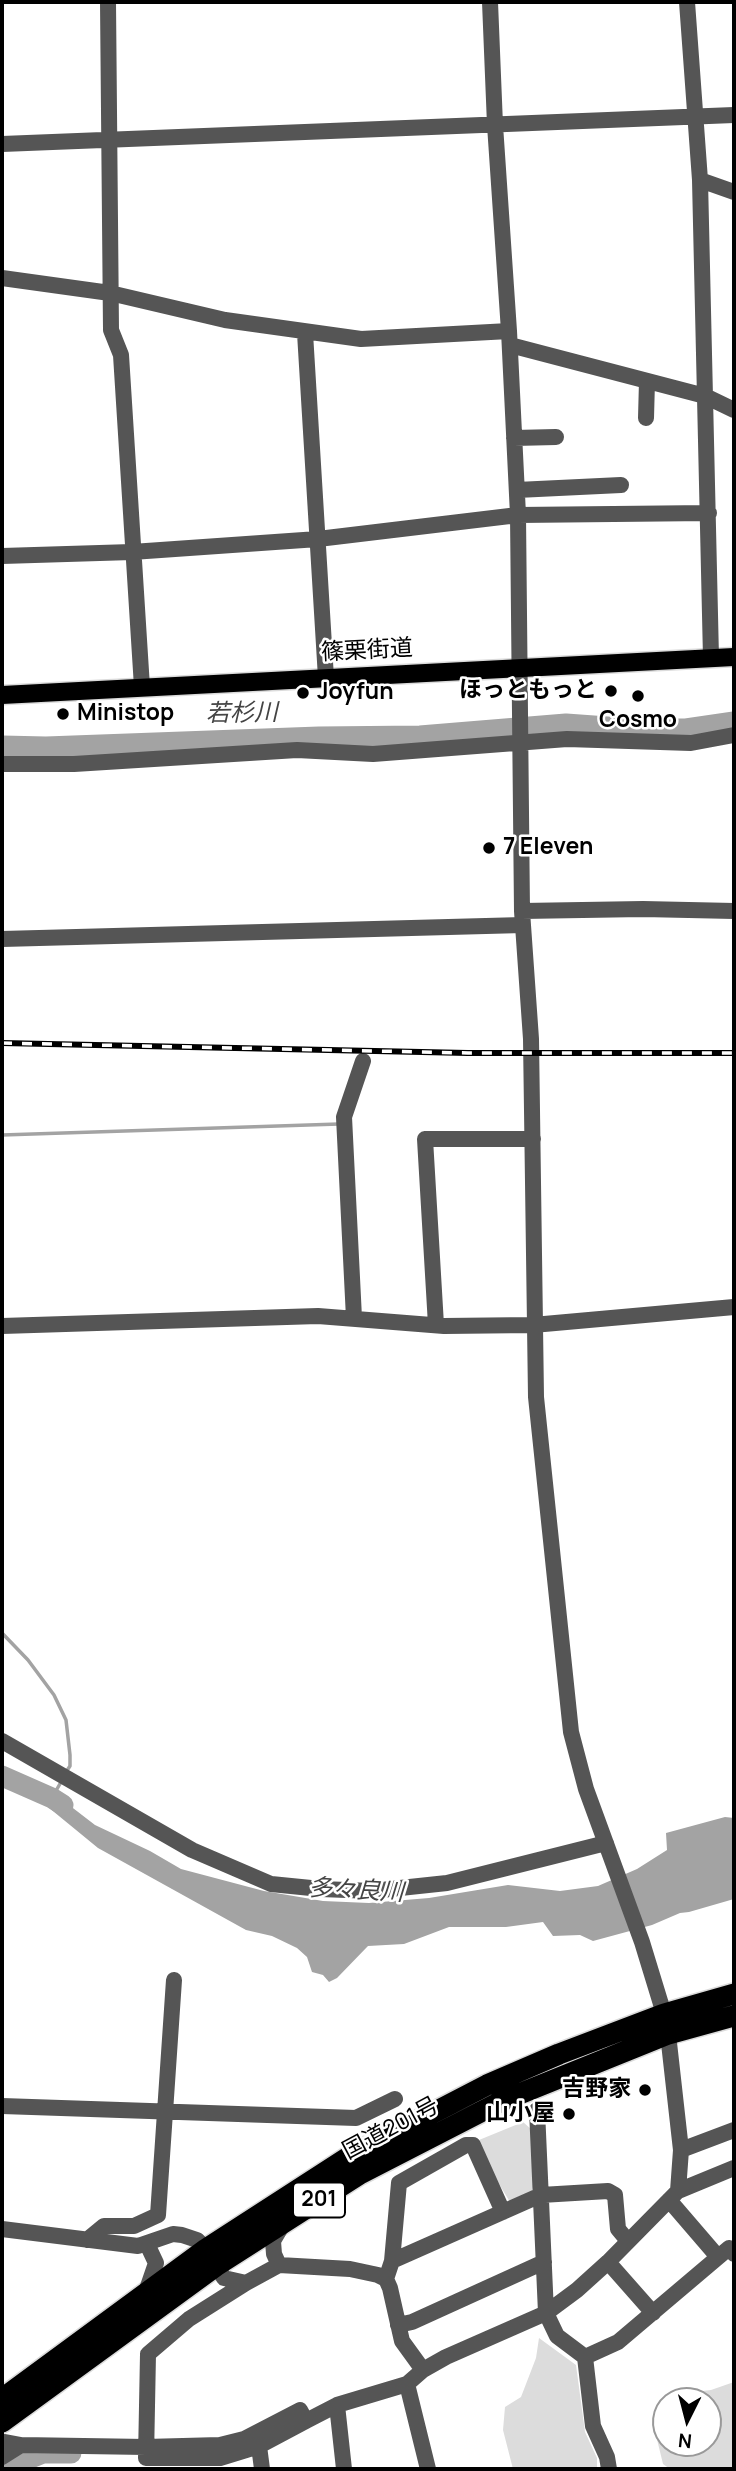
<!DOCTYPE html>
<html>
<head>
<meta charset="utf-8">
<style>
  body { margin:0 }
  #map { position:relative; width:736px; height:2471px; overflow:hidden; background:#fff; font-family:Manrope,sans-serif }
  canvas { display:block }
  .frame { position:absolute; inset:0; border:4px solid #000; pointer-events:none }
  .north { position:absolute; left:652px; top:2387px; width:70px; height:70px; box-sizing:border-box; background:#fff; border:2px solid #999; border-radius:50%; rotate:186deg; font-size:19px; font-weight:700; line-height:28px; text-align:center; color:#000 }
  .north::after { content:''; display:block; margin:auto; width:24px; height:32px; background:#000; clip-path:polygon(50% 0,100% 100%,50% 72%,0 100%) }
</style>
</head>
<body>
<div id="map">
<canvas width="736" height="2471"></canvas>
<div class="frame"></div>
<div class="north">N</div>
</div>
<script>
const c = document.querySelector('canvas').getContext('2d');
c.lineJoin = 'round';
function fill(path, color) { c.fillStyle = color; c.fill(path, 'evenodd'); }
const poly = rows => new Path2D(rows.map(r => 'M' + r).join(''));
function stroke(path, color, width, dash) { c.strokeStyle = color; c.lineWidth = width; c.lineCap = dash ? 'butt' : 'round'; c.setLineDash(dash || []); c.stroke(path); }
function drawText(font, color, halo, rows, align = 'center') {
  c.font = font + ' Manrope,"Noto Sans JP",sans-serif'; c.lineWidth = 5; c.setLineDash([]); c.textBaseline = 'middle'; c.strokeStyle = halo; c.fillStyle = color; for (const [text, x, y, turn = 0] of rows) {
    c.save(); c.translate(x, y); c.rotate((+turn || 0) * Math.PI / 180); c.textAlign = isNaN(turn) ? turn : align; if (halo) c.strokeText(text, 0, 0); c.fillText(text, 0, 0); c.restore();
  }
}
fill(poly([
  [523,2122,531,2129,533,2187,531,2194,510,2202,487,2164,479,2140],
  [539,2338,576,2365,585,2432,597,2458,597,2469,513,2469,503,2430,505,2407,521,2397,536,2358],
  [734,2382,734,2469,670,2469,663,2464,654,2427,656,2406,666,2403,666,2443,708,2443,708,2401,669,2401,685,2393,711,2390]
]), '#dcdcdc');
fill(poly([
  [43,1785,95,1825,150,1851,181,1869,264,1891,323,1901,369,1903,429,1898,508,1885,560,1891,598,1886,637,1869,667,1850,666,1833,725,1817,734,1818,734,1899,689,1912,680,1913,652,1925,593,1941,580,1935,553,1936,543,1922,506,1927,449,1927,404,1944,368,1946,337,1978,329,1982,323,1975,312,1972,307,1957,297,1948,272,1936,246,1930,98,1848,37,1798]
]), '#a3a3a3');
stroke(poly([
  [2,1135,339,1124],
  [2,1633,28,1660,54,1695,66,1720,70,1755,70,1766,66,1772],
  [53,1796,61,1782]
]), '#a3a3a3', 3.5);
stroke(poly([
  [2,746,46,747,319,737,420,736,566,724,635,729,686,729,734,722],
  [2,1776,52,1798,63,1805],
  [11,2469,23,2461,43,2453,71,2453]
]), '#a3a3a3', 21);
const major = poly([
  [2,695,734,657]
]);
const highway = poly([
  [2,2399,206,2249,350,2156,487,2085,559,2054,664,2014,734,1994],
  [2,2422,216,2266,360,2174,502,2101,668,2034,734,2016]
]);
stroke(major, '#dbdbdb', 21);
stroke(highway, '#dbdbdb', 24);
stroke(poly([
  [108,2,111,330,121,355,142,687],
  [687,2,700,180,711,658],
  [2,144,734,115],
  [700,180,734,192],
  [2,278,110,293,225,320,361,339,509,331],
  [305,333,326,678],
  [510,345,705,396,734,410],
  [646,418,647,381],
  [514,438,556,437],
  [517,490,621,485],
  [2,556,132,552,318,539,518,515,709,513],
  [2,764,74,764,297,750,373,754,567,739,691,743,734,735],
  [522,911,643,909,734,911],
  [2,939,523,925],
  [354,1318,344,1117,363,1061],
  [436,1325,425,1139,533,1139],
  [2,1326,318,1316,444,1326,533,1325,734,1307],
  [2,1741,192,1850,271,1884,321,1889,372,1891,447,1883,606,1843],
  [2,2106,356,2118,395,2099],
  [537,2110,546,2313,557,2336,585,2357,593,2426,607,2457,609,2469],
  [681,2150,734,2130],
  [678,2191,734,2168],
  [669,2200,718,2257],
  [2,2229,138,2246,173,2234,182,2235,197,2240,206,2249,224,2278,246,2283,279,2265,350,2269,378,2275,386,2279,390,2288,402,2341,423,2370],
  [87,2240,104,2226,134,2226,158,2215,174,1980],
  [392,2261,399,2183,466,2145,473,2145,503,2212],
  [608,2262,653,2313],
  [279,2265,274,2254,273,2241,283,2224],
  [386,2279,392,2261,541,2195,608,2191,615,2195,618,2229,628,2241],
  [246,2283,189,2319,148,2354,146,2458,220,2458,259,2446,306,2421],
  [146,2292,156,2263,147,2244],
  [398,2325,412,2322,544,2262],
  [585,2357,618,2342,729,2248,734,2254],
  [407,2384,428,2469],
  [337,2405,344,2469],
  [5,2442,21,2445,146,2447,220,2445,244,2439,300,2410,306,2421,337,2405,407,2384,423,2370,446,2357,546,2313,577,2290,608,2262,678,2191,681,2150,668,2034,664,2014,642,1942,586,1789,571,1732,536,1397,531,1039,522,911,518,515,509,331,495,125,490,2],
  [259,2446,262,2469],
  [2,2457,21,2445]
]), '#555', 16);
stroke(major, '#000', 18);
stroke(highway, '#000', 21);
const rail = poly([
  [2,1043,468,1053,734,1053]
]);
stroke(rail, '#000', 6);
stroke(rail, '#fff', 3.5, [10]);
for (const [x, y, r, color] of [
  [611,691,7,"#000"],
  [303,693,7,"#000"],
  [638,696,7,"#000"],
  [63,714,7,"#000"],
  [489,848,7,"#000"],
  [645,2090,7,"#000"],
  [569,2114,7,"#000"]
]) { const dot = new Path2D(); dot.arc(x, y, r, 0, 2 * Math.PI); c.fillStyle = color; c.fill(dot); stroke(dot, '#fff', 2.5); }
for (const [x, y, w] of [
  [319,2200,52]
]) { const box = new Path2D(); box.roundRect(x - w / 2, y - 17.5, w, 35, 5); c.fillStyle = '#fff'; c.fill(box); stroke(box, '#000', 2); }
drawText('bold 21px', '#000', null, [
  ["201",319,2200]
]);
drawText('23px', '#000', '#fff', [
  ["篠栗街道",367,651,-3],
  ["国道201号",391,2129,-28]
]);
drawText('bold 23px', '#000', '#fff', [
  ["ほっともっと",597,691],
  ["Joyfun",317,693,"left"],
  ["Ministop",77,714,"left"],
  ["Cosmo",638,721,"center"],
  ["7 Eleven",503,848,"left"],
  ["吉野家",631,2090],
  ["山小屋",555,2114]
], 'right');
drawText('italic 24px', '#444', '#fff', [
  ["若杉川",242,714,-1],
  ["多々良川",356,1891,3]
]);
</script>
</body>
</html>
